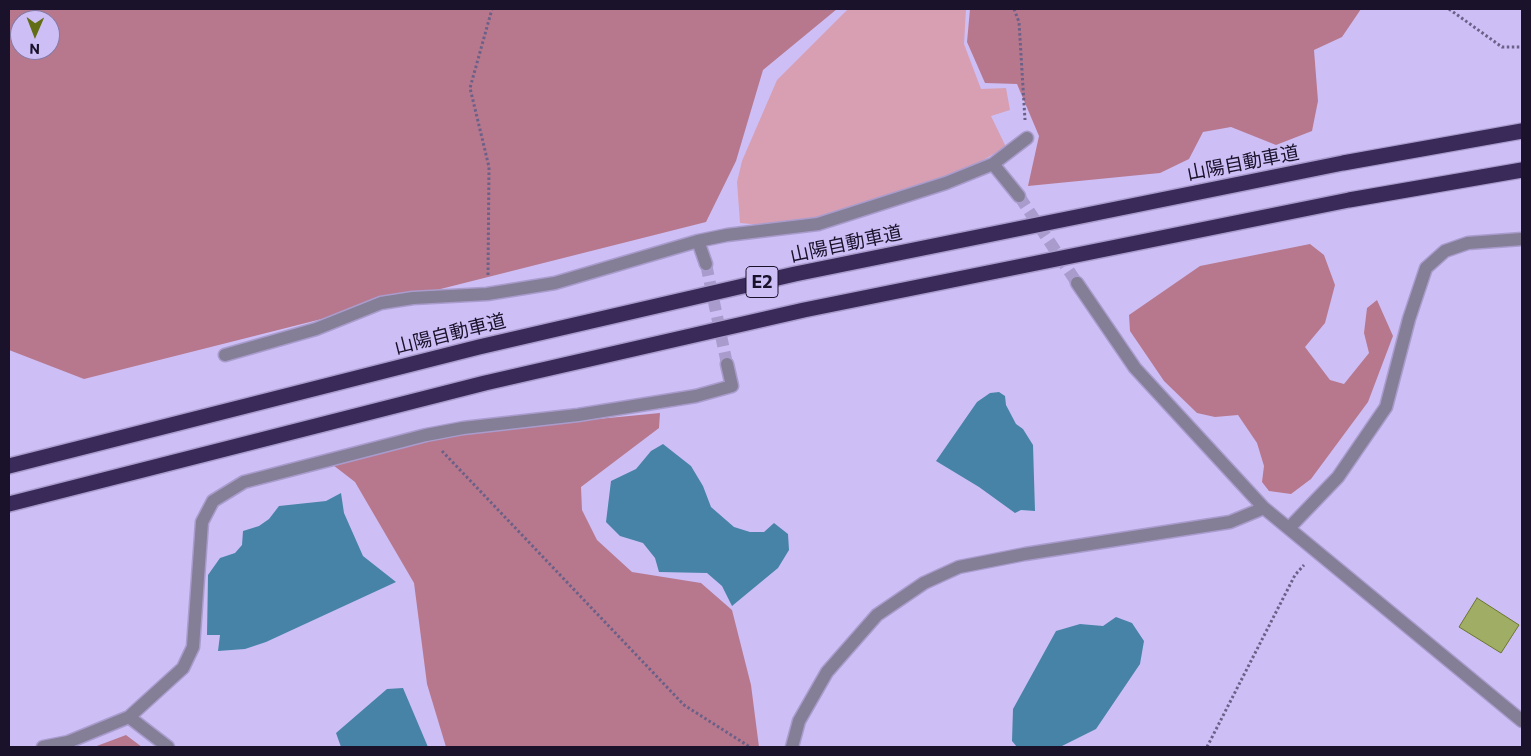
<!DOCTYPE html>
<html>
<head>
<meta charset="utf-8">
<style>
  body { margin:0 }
  #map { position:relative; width:1531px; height:756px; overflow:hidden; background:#cdbff6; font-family:Commissioner,sans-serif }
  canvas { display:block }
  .frame { position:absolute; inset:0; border:10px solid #1a122b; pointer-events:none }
  .north { position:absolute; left:10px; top:10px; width:50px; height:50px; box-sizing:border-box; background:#cdbff6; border:1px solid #857aa5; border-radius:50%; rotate:181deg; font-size:14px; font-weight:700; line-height:20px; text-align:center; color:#1a122b }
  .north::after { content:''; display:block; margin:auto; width:18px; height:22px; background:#626d16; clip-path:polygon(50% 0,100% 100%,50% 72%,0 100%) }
</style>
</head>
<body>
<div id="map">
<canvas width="1531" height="756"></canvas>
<div class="frame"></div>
<div class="north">N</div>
</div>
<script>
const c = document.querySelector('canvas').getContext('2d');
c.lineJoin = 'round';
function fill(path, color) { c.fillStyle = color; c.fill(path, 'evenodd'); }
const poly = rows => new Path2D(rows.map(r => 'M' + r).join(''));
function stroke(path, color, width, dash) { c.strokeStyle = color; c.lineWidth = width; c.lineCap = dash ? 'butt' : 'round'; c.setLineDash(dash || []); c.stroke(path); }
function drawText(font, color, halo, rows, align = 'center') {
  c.font = font + ' Commissioner,"Noto Sans JP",sans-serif'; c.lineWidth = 4.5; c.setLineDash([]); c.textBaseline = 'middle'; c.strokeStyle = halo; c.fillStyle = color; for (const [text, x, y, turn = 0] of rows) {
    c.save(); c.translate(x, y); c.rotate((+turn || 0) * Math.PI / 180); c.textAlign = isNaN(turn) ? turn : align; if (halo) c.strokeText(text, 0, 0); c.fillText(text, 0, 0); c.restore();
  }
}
fill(poly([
  [848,9,966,9,964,44,981,89,1006,88,1010,110,991,116,1006,147,962,172,815,218,761,225,740,223,737,182,742,161,777,80]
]), '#d79fb1');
fill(poly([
  [9,9,837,9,763,70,736,161,706,222,84,379,9,350],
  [20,20,50,20,50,50,20,50],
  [970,9,1361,9,1342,37,1314,50,1318,101,1312,131,1276,145,1231,127,1203,132,1189,159,1160,173,1028,186,1039,136,1017,84,985,83,967,42],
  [1310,244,1324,255,1335,285,1325,323,1305,347,1330,380,1344,384,1369,353,1364,333,1367,308,1377,300,1393,336,1368,402,1311,479,1291,494,1269,491,1262,482,1264,466,1257,443,1238,415,1215,417,1197,413,1164,381,1130,331,1129,315,1200,266],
  [660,413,659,428,581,487,582,510,597,540,632,572,701,583,732,610,751,685,759,747,446,747,427,684,414,583,355,482,333,465,417,440,463,432],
  [126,735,142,747,94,747]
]), '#b7788e');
fill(poly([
  [999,392,1005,396,1006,405,1016,424,1023,429,1033,445,1035,511,1021,510,1015,513,979,487,936,461,977,402,990,393],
  [663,444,691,466,703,486,711,507,734,527,750,532,764,532,774,523,788,534,789,550,778,568,732,606,722,586,707,573,659,572,655,558,643,543,620,536,606,522,611,481,636,469,651,451],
  [341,493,344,513,363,556,396,582,266,642,245,649,218,651,220,635,207,635,208,575,220,558,235,553,242,545,243,531,259,526,269,519,279,506,326,501],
  [1116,617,1132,623,1144,641,1140,664,1096,729,1060,747,1017,747,1012,741,1013,709,1056,631,1080,624,1103,626],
  [403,688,428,747,341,747,336,733,387,689]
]), '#4783a7');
const building = poly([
  [1477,598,1519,625,1501,653,1459,627,1477,598]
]);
fill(building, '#a0ad64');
stroke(building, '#6a752d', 1);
stroke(poly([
  [1019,196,1077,283],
  [706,264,727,364]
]), '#a99ccd', 12, [12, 6]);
const minor = poly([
  [993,164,1019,196],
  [698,241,706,264],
  [1077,283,1135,368,1264,508,1522,721],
  [225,355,316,329,381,303,413,298,487,294,555,283,698,241,727,235,818,224,946,183,993,164,1027,138],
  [1290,527,1338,477,1386,407,1409,319,1426,268,1445,251,1468,243,1522,239],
  [129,717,168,747],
  [43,747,68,742,129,717,183,668,193,647,202,522,213,501,244,482,426,435,463,428,578,415,696,396,732,386,727,364],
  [792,747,799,721,827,672,877,615,924,583,959,567,1025,554,1230,522,1264,508]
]);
const motorway = poly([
  [9,466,479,347,795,274,1343,163,1522,131],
  [9,504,485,383,804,310,1349,200,1522,170]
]);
stroke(minor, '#a99ccd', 15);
stroke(motorway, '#a99ccd', 18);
stroke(poly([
  [1014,9,1019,22,1025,120],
  [1449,9,1502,47,1522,47],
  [488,275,489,167,470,88,492,9],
  [442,451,684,705,750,747],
  [1207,747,1295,575,1304,565]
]), '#6b6087', 3, [2.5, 2.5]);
stroke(minor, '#847e97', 12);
stroke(motorway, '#3a2a5a', 15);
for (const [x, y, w] of [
  [762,282,32]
]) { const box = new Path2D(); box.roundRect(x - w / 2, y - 15.5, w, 31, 4); c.fillStyle = '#cdbff6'; c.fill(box); stroke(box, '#1a122b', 1); }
drawText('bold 18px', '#1a122b', null, [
  ["E2",762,282]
]);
drawText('19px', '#1a122b', '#cdbff6', [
  ["山陽自動車道",1243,163,-11],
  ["山陽自動車道",846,244,-12],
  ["山陽自動車道",450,334,-14]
]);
</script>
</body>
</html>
